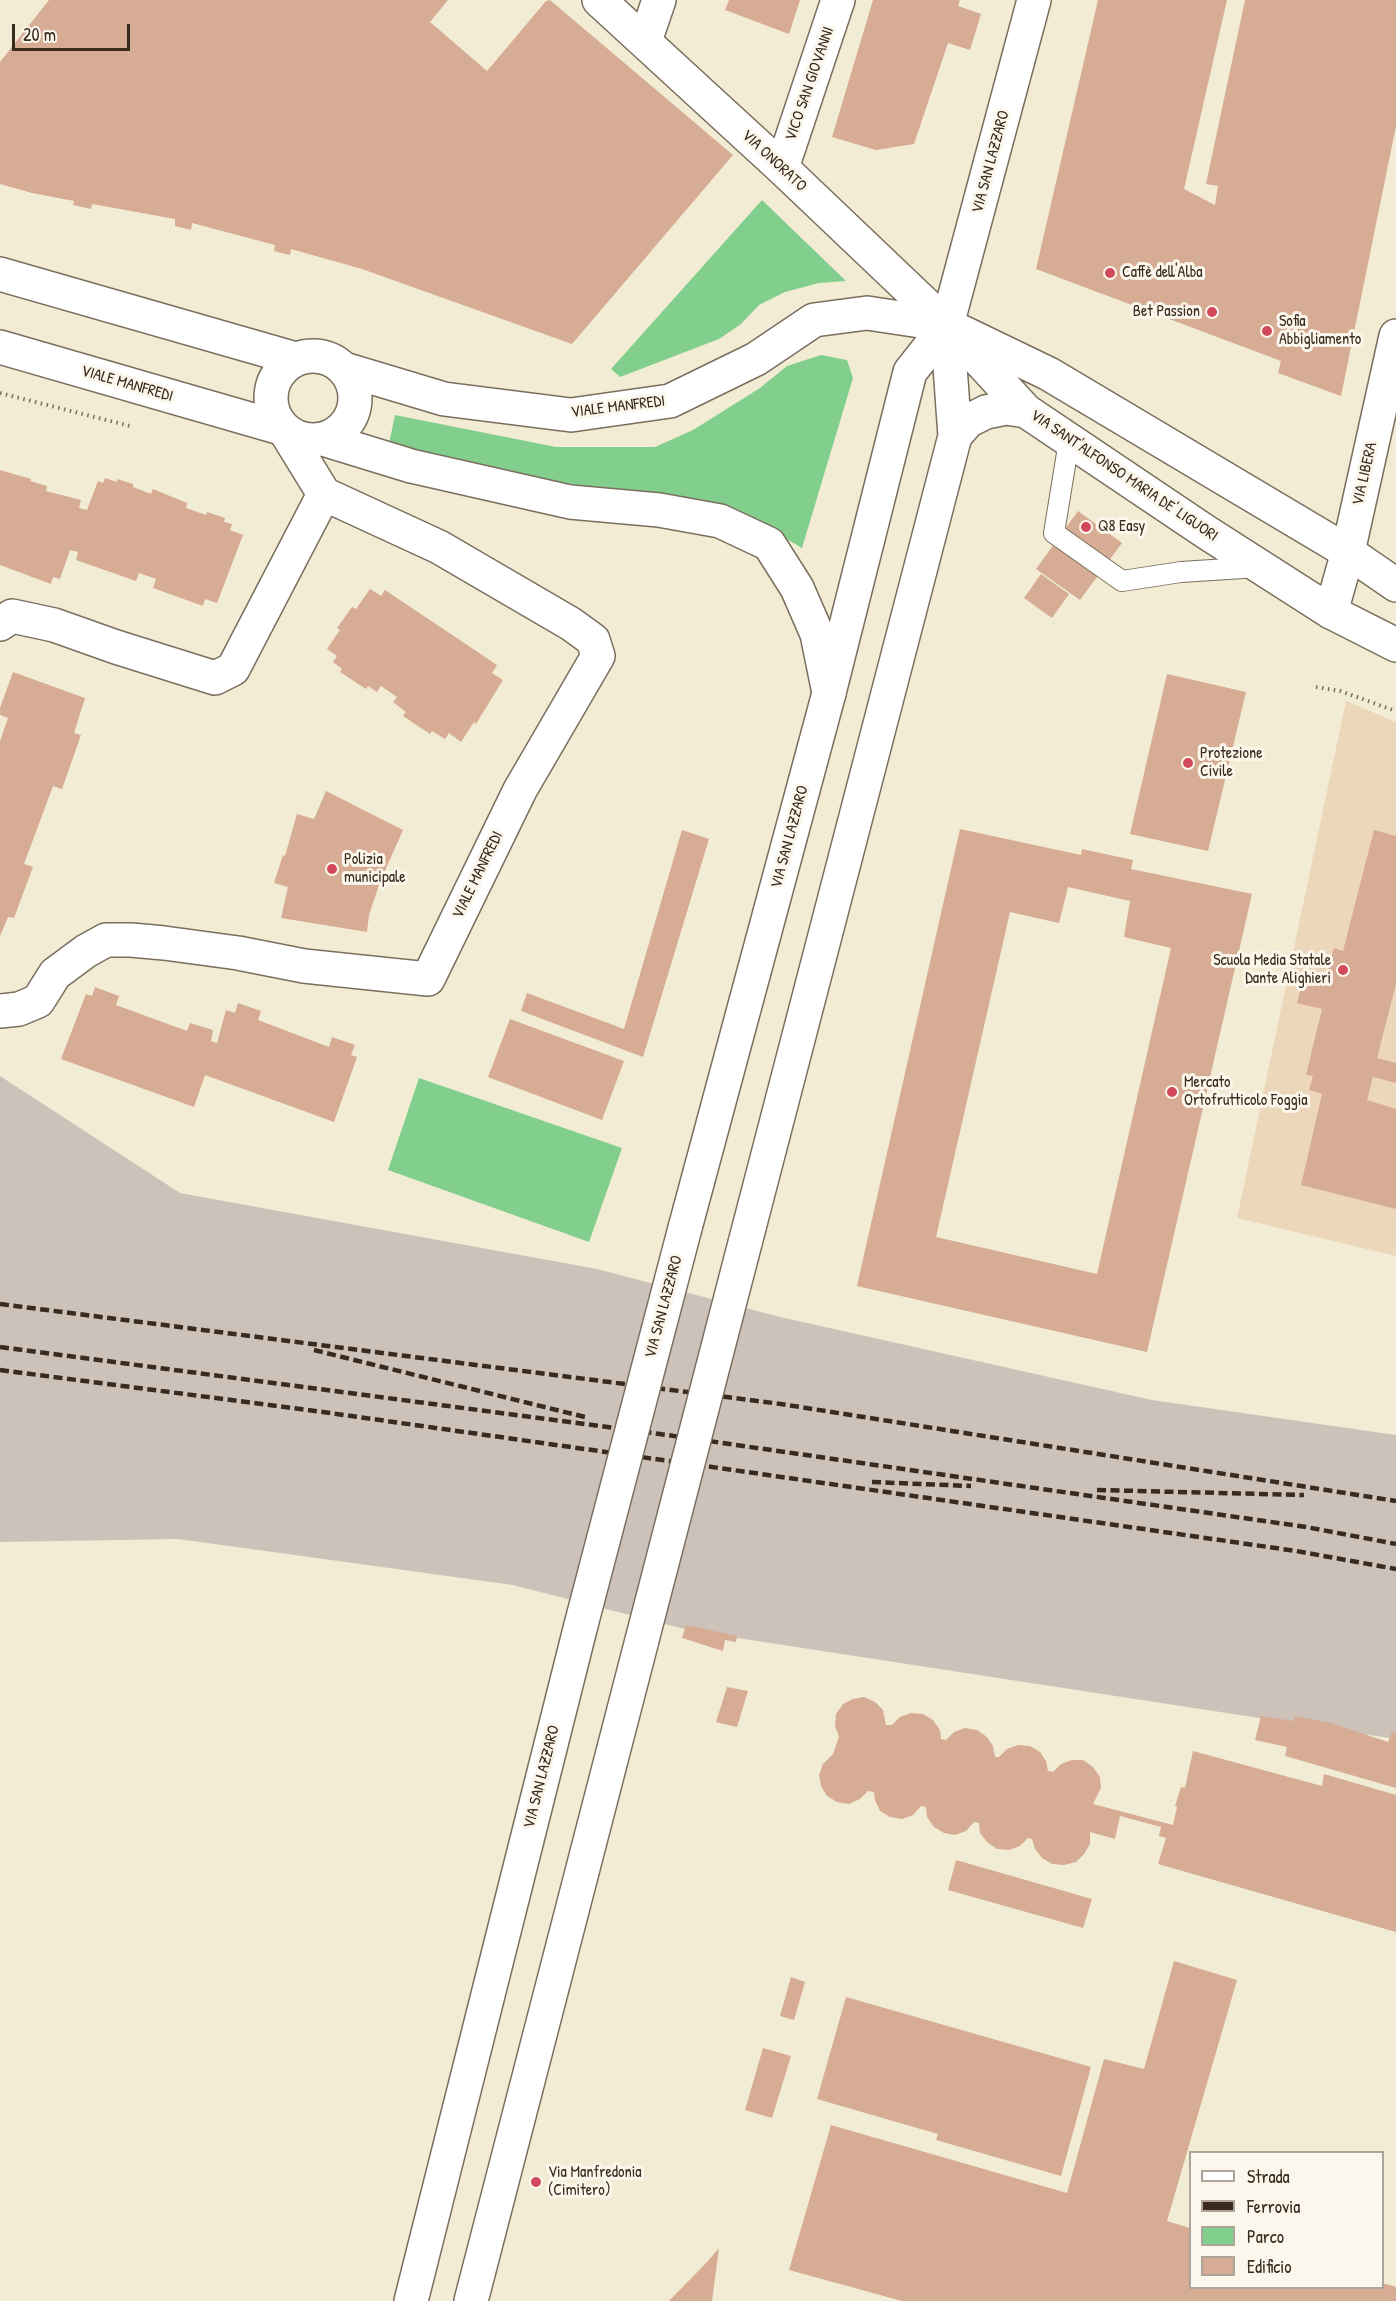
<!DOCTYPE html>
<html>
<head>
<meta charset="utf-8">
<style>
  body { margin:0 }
  #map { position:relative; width:1396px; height:2301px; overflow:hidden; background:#f2ecd4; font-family:"Patrick Hand",sans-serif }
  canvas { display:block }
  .legend { position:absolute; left:1189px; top:2151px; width:195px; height:138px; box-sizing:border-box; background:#fbf7ec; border:2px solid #aea59a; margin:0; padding:8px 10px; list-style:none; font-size:18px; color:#3b2a1e }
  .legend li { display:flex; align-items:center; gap:12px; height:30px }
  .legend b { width:30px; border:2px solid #aea59a }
  .scale { position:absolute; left:12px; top:24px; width:118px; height:27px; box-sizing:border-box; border:3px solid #3b2a1e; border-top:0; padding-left:8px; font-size:18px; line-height:21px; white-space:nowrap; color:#3b2a1e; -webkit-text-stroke:4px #fbf7ec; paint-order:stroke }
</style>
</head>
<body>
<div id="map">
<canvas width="1396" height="2301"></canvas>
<ul class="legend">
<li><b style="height:8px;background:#fff"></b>Strada</li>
<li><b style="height:8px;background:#3b2a1e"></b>Ferrovia</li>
<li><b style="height:16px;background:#82cf8d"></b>Parco</li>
<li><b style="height:16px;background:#d6ac94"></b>Edificio</li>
</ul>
<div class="scale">20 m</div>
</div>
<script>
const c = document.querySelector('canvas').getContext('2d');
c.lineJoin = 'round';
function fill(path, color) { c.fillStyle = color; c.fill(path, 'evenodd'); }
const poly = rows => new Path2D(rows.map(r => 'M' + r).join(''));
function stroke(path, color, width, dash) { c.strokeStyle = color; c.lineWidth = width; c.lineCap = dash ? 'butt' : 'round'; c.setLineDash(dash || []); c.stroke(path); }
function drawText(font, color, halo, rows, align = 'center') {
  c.font = font + ' "Patrick Hand",sans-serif'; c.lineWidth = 6; c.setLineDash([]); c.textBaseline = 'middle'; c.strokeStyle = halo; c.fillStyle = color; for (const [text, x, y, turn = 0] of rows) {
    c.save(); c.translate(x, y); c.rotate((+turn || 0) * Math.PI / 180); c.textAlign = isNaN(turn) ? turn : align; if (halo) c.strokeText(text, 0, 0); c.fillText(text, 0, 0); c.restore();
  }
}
fill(poly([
  [1346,701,1396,722,1396,1256,1237,1218]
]), '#edd7bb');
fill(poly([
  [0,1076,180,1193,597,1269,780,1317,1152,1400,1396,1435,1396,1739,692,1631,513,1585,178,1539,0,1542]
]), '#ccc2b9');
fill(poly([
  [762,200,846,281,819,283,785,292,759,305,741,324,719,339,620,377,611,369],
  [821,355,847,360,853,378,802,548,766,527,533,482,389,444,395,415,556,447,655,447,693,430,760,388,787,366],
  [419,1078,622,1148,589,1242,388,1170]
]), '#82cf8d');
fill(poly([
  [49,0,448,0,430,22,487,71,546,1,550,0,733,155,572,344,362,269,291,249,290,255,274,251,275,245,192,223,191,230,175,226,175,219,92,204,91,209,73,205,74,201,32,193,0,184,0,62],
  [729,0,800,0,789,34,725,10],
  [873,0,960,0,958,6,981,14,970,50,948,43,914,144,876,150,832,137],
  [1098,0,1227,0,1184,189,1215,205,1218,186,1206,184,1245,0,1396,0,1396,126,1341,396,1278,373,1281,361,1036,269],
  [0,470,31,479,30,481,47,486,46,491,81,500,79,508,87,510,98,481,103,483,105,478,117,482,117,479,133,484,133,487,151,494,153,489,187,503,186,508,206,515,207,512,225,518,224,522,232,524,230,530,243,535,217,603,205,599,203,606,153,588,156,579,139,573,136,581,76,560,78,552,70,550,60,579,53,577,51,584,0,565],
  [1078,511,1122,543,1080,600,1036,569],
  [1041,574,1069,594,1052,618,1024,598],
  [370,589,381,596,385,590,497,665,492,673,503,680,476,724,474,722,461,742,449,733,445,739,432,731,430,734,403,716,406,712,393,702,397,697,381,686,377,692,368,686,366,689,340,672,342,669,333,662,337,656,327,649,340,630,337,628,352,607,356,609],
  [13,672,85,698,74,733,81,735,62,789,53,786,24,864,33,867,14,918,8,917,0,936,0,741,8,718,0,715,0,708],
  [1167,674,1246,692,1208,851,1130,834],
  [326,791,403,830,380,882,369,915,367,932,281,918,288,887,274,883,283,855,285,856,297,814,314,819],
  [960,829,1081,855,1082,849,1133,860,1131,869,1252,894,1147,1352,857,1286],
  [1068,887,1130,901,1124,937,1171,948,1097,1274,936,1237,1010,912,1059,923],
  [682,830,709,839,643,1057,521,1011,527,993,624,1029],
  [1374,830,1396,836,1396,984,1377,1058,1396,1063,1396,1083,1373,1077,1367,1100,1396,1109,1396,1209,1301,1185,1322,1094,1309,1090,1313,1076,1306,1075,1322,1009,1297,1003,1304,976,1325,982,1334,948,1343,951],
  [95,987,119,996,116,1005,187,1031,190,1023,213,1030,211,1041,217,1043,226,1010,235,1013,238,1003,261,1011,258,1020,329,1047,332,1037,355,1045,351,1055,357,1057,334,1122,205,1075,194,1107,61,1059,86,994,92,996],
  [510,1019,624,1061,602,1120,488,1077],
  [686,1625,737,1636,736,1642,725,1640,723,1651,682,1638],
  [727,1687,748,1691,737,1727,716,1722],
  [864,1697,875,1702,883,1710,886,1725,892,1725,900,1717,911,1713,923,1714,933,1720,940,1730,941,1739,946,1740,954,1732,965,1728,977,1730,987,1737,993,1746,995,1757,999,1757,1007,1749,1018,1745,1030,1746,1040,1752,1046,1761,1048,1771,1053,1772,1061,1764,1072,1760,1083,1760,1093,1767,1100,1777,1101,1788,1093,1804,1173,1825,1177,1807,1175,1806,1181,1787,1185,1788,1193,1751,1322,1786,1324,1774,1396,1795,1396,1932,1158,1864,1166,1838,1159,1836,1161,1827,1120,1816,1115,1839,1090,1832,1090,1844,1084,1854,1076,1862,1064,1865,1052,1864,1042,1858,1035,1849,1032,1839,1028,1838,1020,1846,1009,1850,997,1849,987,1842,980,1833,979,1823,974,1822,966,1831,955,1835,944,1833,934,1827,927,1817,926,1807,921,1806,913,1815,902,1819,890,1817,880,1811,875,1800,874,1792,868,1791,860,1799,849,1804,837,1802,827,1796,821,1786,819,1775,823,1764,833,1754,839,1737,835,1726,836,1714,843,1704,853,1699],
  [1261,1716,1294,1721,1295,1716,1331,1723,1388,1742,1392,1732,1396,1733,1396,1788,1285,1756,1287,1747,1255,1740],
  [956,1860,1092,1899,1083,1928,948,1890],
  [1174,1961,1237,1980,1167,2221,1190,2228,1190,2288,1382,2288,1382,2283,1396,2287,1396,2301,902,2301,789,2270,831,2125,1067,2193,1104,2059,1144,2069],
  [791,1977,805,1982,794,2020,780,2016],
  [846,1997,1091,2067,1061,2176,936,2140,938,2134,817,2099],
  [763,2048,791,2056,772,2118,745,2110],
  [719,2248,712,2301,669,2301,708,2261]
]), '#d6ac94');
const service = poly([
  [1069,441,1054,533,1122,581,1181,572,1259,567]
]);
const minor = poly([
  [645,41,659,0],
  [782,168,838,0],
  [1331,612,1348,552,1396,336],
  [0,624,12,616,54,625,116,647,215,678,233,669,324,494],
  [0,1011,19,1009,38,1001,55,974,86,951,106,940,131,940,164,943,238,953,304,966,428,979,520,790,598,656,593,640,571,624,439,547,324,494,284,429]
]);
const tertiary = poly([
  [599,0,782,168,947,325],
  [0,274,296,359],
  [947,325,1034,0],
  [0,347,284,429],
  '271 398a42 42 0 1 1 84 0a42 42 0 1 1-84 0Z',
  [344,369,444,399,571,415,670,401,756,359,814,320,867,313,947,325],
  [323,439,411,466,570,502,659,510,720,521,769,544,797,588,817,634,829,693]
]);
const secondary = poly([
  [947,325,1026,411,1206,532,1331,612,1396,645],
  [947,325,955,436],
  [962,332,1049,374,1348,552,1396,585],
  [685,1228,829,693,910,372,947,325],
  [745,1243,955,436,968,421,986,412,1006,408,1026,411],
  [411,2301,581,1625],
  [471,2301,642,1640]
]);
stroke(service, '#7b6e5e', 22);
stroke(minor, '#7b6e5e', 36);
stroke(tertiary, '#7b6e5e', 36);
stroke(secondary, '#7b6e5e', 36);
stroke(poly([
  [0,393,130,426],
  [1316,687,1340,691,1396,711]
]), '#7b6e5e', 4, [1.5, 4.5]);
stroke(service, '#fff', 20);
stroke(minor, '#fff', 33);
stroke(tertiary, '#fff', 33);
stroke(secondary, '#fff', 33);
stroke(poly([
  [0,1304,781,1404,1396,1501],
  [0,1347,653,1433,1306,1527,1396,1544],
  [314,1350,585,1417],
  [0,1370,323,1412,733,1470,1296,1551,1396,1569],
  [872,1482,971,1486],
  [1097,1490,1304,1495]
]), '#3b2a1e', 4.5, [9, 4.5]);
const secondaryBridge = poly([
  [581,1625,685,1228],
  [642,1640,745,1243]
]);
stroke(secondaryBridge, '#7b6e5e', 36, []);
stroke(secondaryBridge, '#fff', 33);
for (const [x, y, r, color] of [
  [1110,273,6,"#d1495b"],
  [1212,312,6,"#d1495b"],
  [1267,331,6,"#d1495b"],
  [1086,527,6,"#d1495b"],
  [1188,763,6,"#d1495b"],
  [332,869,6,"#d1495b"],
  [1343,970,6,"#d1495b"],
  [1172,1092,6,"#d1495b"],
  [536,2182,6,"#d1495b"]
]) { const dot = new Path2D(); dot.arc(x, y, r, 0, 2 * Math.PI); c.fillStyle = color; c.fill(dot); stroke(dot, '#fbf7ec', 2); }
drawText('16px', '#3b2a1e', '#fbf7ec', [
  ["VICO SAN GIOVANNI",810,84,-71],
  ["VIA ONORATO",774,161,43],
  ["VIA SAN LAZZARO",991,162,-75],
  ["VIALE MANFREDI",127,384,16],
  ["VIALE MANFREDI",618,407,-7],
  ["VIA LIBERA",1365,474,-77],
  ["VIA SANT'ALFONSO MARIA DE' LIGUORI",1124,476,34],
  ["VIA SAN LAZZARO",790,837,-75],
  ["VIALE MANFREDI",478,875,-64],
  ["VIA SAN LAZZARO",664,1307,-75],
  ["VIA SAN LAZZARO",542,1777,-76]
]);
drawText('16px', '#3b2a1e', '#fbf7ec', [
  ["Caffè dell'Alba",1122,273],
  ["Bet Passion",1200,312,"right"],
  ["Sofia",1279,322],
  ["Abbigliamento",1279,340],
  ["Q8 Easy",1098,527],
  ["Protezione",1200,754],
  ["Civile",1200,772],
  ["Polizia",344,860],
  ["municipale",344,878],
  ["Scuola Media Statale",1331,961,"right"],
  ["Dante Alighieri",1331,979,"right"],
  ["Mercato",1184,1083],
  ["Ortofrutticolo Foggia",1184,1101],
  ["Via Manfredonia",548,2173],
  ["(Cimitero)",548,2191]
], 'left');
</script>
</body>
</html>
